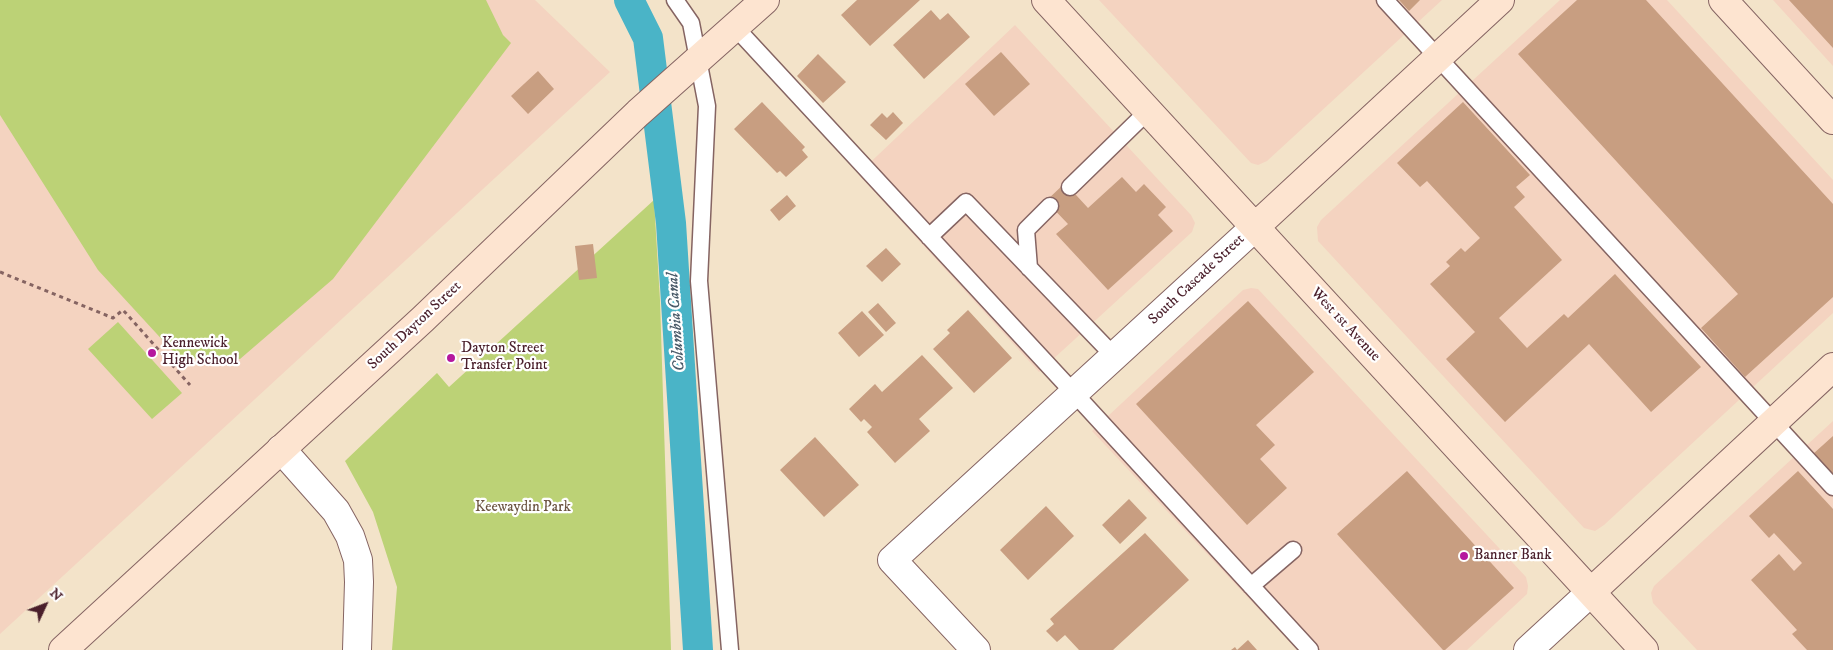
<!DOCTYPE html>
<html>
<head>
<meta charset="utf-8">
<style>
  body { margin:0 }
  #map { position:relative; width:1833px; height:650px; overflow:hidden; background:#f3e3c9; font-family:"IM FELL DW Pica",serif }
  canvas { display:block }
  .north { position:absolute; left:20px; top:580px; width:50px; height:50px; -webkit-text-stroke:4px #fff; paint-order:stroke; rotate:47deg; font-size:14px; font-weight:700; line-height:20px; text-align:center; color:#4a1f2b }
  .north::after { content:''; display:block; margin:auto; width:18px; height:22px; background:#4a1f2b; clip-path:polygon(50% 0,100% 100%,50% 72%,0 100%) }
</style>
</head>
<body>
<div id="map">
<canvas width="1833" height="650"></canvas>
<div class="north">N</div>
</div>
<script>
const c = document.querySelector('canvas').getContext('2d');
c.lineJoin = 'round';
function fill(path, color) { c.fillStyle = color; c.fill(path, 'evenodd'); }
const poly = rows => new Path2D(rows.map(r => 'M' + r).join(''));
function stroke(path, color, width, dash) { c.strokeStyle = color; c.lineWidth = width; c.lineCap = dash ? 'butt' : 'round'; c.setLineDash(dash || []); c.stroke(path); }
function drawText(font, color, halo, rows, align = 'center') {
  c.font = font + ' "IM FELL DW Pica",serif'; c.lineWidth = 4.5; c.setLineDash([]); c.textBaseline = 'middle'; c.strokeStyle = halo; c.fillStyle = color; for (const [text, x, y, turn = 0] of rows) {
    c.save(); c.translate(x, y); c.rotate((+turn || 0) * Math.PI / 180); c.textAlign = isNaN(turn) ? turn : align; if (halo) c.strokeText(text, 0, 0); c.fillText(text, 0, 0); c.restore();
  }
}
fill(poly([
  [0,0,535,0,610,72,0,634],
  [1099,0,1442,0,1267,161,1258,165,1251,163],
  [1560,0,1667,0,1833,180,1833,313,1604,525,1595,531,1584,528,1318,241,1317,227,1321,220],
  [1773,0,1833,0,1833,66],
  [1015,25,1191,215,1195,223,1192,232,1039,372,858,174],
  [1251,288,1258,289,1526,577,1528,586,1527,594,1467,650,1297,650,1092,431,1243,290],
  [1833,421,1833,650,1697,650,1653,603,1651,593,1654,586]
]), '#f4d3c0');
fill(poly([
  [0,0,486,0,503,35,511,43,333,279,240,359,179,358,98,270,0,115],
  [654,200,660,300,671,650,392,650,397,587,373,512,345,461,437,373,449,387],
  [118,322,182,393,152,419,88,349]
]), '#bcd276');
stroke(poly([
  [629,0,648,38,671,223,698,650]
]), '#4ab4c7', 30);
fill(poly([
  [857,0,920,0,870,46,841,15],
  [1399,0,1420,0,1409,11],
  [1577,0,1646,0,1833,204,1833,297,1745,377,1701,328,1738,294,1518,54],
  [1789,0,1833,0,1833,48],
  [931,10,940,20,948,13,970,37,924,79,893,45],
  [1001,52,1030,84,994,116,965,84],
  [818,54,846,82,823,103,797,76],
  [538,71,554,89,528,114,511,96],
  [762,102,805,147,802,150,808,157,786,177,780,171,777,173,734,129],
  [1463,102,1530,175,1516,187,1525,197,1514,207,1562,260,1499,318,1527,348,1564,314,1568,318,1615,274,1701,367,1651,412,1589,344,1505,422,1446,359,1475,332,1430,284,1450,266,1446,262,1461,248,1465,252,1480,238,1427,181,1420,187,1397,163],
  [893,112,903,123,886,140,870,125,882,113,887,118],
  [1122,177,1136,192,1144,184,1166,207,1158,215,1173,231,1108,290,1056,234,1068,224,1046,201,1065,183,1088,208],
  [787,195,796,206,779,221,770,210],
  [593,244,597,278,579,280,575,246],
  [886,248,901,264,882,282,866,266],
  [1248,301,1314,372,1256,425,1275,445,1260,459,1287,488,1247,525,1136,404],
  [878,303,896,323,886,332,868,312],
  [968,310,1012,358,974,393,933,349,950,333,947,330],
  [862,311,884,335,859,357,838,333],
  [922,355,953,388,919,419,930,431,895,463,867,432,872,427,864,419,861,422,849,409,875,384,882,392],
  [1833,436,1833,476,1813,454],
  [815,437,859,485,824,517,780,470],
  [1407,471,1514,588,1445,650,1443,650,1337,534],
  [1798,471,1833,509,1833,650,1807,650,1792,634,1797,630,1751,580,1779,554,1794,571,1802,563,1774,533,1769,538,1749,516],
  [1129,499,1147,518,1120,544,1102,525],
  [1046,506,1074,536,1028,580,1000,550],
  [1145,533,1189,580,1113,650,1079,650,1065,635,1057,642,1046,631,1054,624,1050,619],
  [1248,640,1257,650,1231,650,1235,647,1237,650]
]), '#c89e81');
const lane = poly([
  [675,0,691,23,707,106,699,281,730,650],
  [1385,0,1833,487],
  [735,27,1074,393,1310,650],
  [1070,187,1148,111],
  [929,237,966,202,1114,356],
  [1029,268,1026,230,1050,206],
  [1251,586,1293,550]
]);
const street = poly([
  [281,449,336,511,350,536,358,560,359,582,357,650],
  [976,650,892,560,1255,227],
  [1528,650,1591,592]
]);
const secondary = poly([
  [1046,0,1644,650],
  [1723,0,1833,120],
  [1255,227,1500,0],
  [1591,592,1833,367],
  [63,650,423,319,638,113,765,0]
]);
stroke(lane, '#856462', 19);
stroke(street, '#856462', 30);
stroke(secondary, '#856462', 30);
stroke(poly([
  [0,272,113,318,123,310,190,385]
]), '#856462', 3, [4, 4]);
stroke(lane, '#fff', 16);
stroke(street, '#fff', 28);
stroke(secondary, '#fde4d0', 28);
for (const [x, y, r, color] of [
  [152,353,5,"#b5179e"],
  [451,358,5,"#b5179e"],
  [1464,556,5,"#b5179e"]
]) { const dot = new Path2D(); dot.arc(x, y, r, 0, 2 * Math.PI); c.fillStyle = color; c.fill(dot); stroke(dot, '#fff', 2); }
drawText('15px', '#4a1f2b', '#fff', [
  ["South Cascade Street",1197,280,-43],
  ["West 1st Avenue",1345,325,47],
  ["South Dayton Street",415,326,-43]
]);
drawText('15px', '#4a1f2b', '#fff', [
  ["Kennewick",162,344],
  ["High School",162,361],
  ["Dayton Street",461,349],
  ["Transfer Point",461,366],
  ["Banner Bank",1474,556]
], 'left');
drawText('15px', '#6c5542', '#fff', [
  ["Keewaydin Park",523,508]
]);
drawText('italic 16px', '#4a5b69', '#fff', [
  ["Columbia Canal",677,322,-94]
]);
</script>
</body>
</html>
